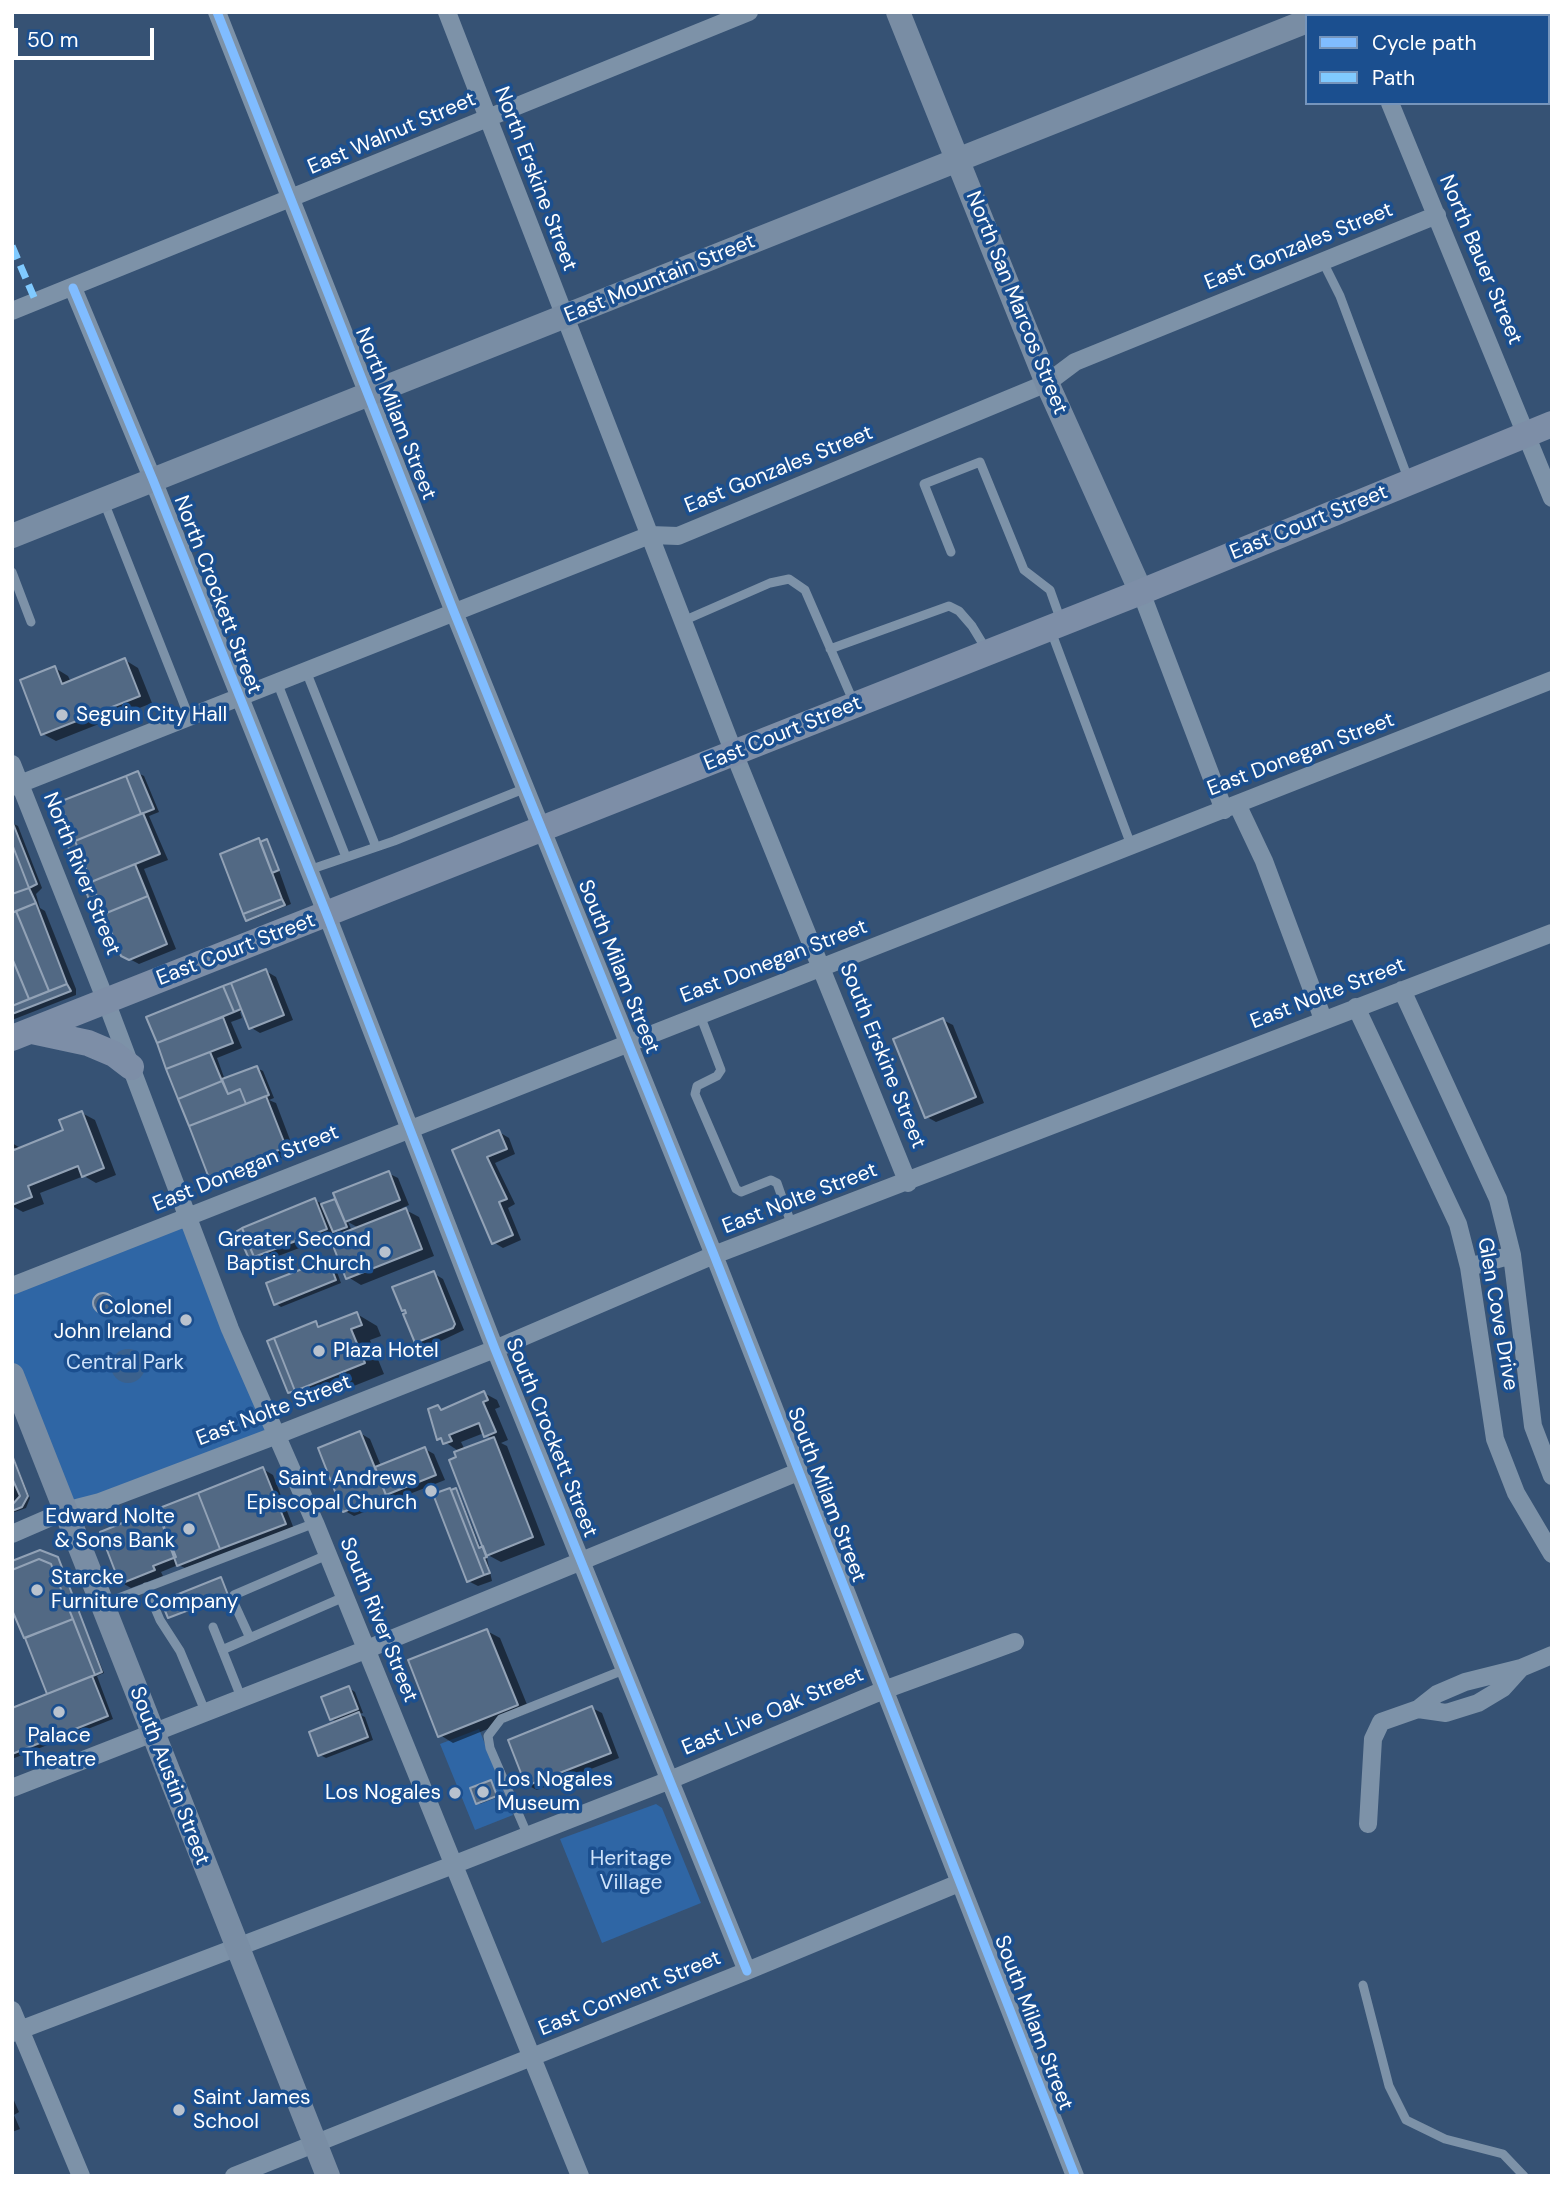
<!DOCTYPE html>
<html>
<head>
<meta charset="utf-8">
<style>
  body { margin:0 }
  #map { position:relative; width:1564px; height:2188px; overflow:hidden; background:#365274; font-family:"DM Sans",sans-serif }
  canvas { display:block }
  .frame { position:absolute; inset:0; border:14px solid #fff; pointer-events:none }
  .legend { position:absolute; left:1305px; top:14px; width:245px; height:91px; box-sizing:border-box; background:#1b4f8f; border:2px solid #7695bc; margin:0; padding:9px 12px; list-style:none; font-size:21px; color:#fff }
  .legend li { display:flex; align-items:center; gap:14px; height:35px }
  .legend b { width:35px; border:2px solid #7695bc }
  .scale { position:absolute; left:14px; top:28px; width:140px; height:32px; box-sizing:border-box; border:4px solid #fff; border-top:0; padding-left:9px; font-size:21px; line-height:24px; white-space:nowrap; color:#fff; -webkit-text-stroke:5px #1b4f8f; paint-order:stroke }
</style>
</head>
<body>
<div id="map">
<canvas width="1564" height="2188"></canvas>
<div class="frame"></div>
<ul class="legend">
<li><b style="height:9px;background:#80bcff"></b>Cycle path</li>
<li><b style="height:9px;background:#80caff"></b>Path</li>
</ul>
<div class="scale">50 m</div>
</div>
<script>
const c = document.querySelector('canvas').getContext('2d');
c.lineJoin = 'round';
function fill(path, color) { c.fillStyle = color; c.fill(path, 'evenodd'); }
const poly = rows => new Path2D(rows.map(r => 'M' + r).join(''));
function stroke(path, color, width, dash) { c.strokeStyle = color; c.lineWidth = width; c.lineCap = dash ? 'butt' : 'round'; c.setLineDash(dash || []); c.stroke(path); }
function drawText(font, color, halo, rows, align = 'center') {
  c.font = font + ' "DM Sans",sans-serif'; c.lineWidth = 7; c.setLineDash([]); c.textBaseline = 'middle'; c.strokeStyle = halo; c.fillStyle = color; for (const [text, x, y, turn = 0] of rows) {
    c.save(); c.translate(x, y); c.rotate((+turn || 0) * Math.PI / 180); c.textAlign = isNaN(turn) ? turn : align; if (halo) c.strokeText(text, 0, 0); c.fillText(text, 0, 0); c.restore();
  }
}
fill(poly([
  [187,1217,277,1435,65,1511,12,1375,12,1286],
  [479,1729,513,1815,475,1830,440,1744],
  [656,1804,662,1808,701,1903,602,1943,560,1839]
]), '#2f66a5');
fill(poly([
  '111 1366a17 17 0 1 1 34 0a17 17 0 1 1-34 0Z'
]), '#3b618d');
fill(poly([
  [125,660,138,668,152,703,56,741,43,734,55,668,68,676,71,682],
  [138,773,144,776,159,812,149,816,168,860,144,869,176,949,139,964,122,955,107,917,97,915],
  [12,823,18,826,42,888,36,894,40,908,45,911,76,989,76,995,12,1020],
  [259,840,269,842,291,904,249,921,247,919],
  [266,971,276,977,293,1020,260,1033,250,1027,244,1010,240,1012,242,1018,231,1022,242,1048,217,1058,225,1080,257,1068,263,1071,274,1098,269,1100,276,1103,295,1153,220,1182,210,1177,148,1018,231,985,235,987],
  [943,1020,953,1025,984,1103,936,1122,927,1117],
  [82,1113,95,1120,116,1175,96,1183,84,1176,40,1193,44,1204,23,1212,12,1206,12,1143,22,1149,66,1131],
  [499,1132,509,1138,515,1154,495,1163,515,1204,508,1208,521,1240,503,1248,493,1242,455,1151],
  [388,1173,398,1178,409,1205,402,1208,419,1217,434,1256,361,1285,348,1277,331,1236,265,1261,253,1255,255,1258,250,1258,239,1232,315,1200,324,1205,335,1201,339,1203,335,1194],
  [348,1222,359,1228,352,1231],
  [328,1261,334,1264,341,1283,281,1307,275,1303],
  [433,1273,443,1279,464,1330,426,1348,416,1342,410,1314,403,1310],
  '95 1304a10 10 0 1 1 20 0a10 10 0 1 1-20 0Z',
  [357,1314,377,1326,381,1336,370,1340,384,1374,316,1401,302,1393,295,1396,289,1392,316,1323,323,1327],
  [484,1393,497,1400,500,1407,495,1409,508,1440,501,1443,507,1446,545,1545,501,1562,486,1554,492,1581,478,1586,468,1581,450,1490,458,1491,481,1549,485,1547,458,1458,460,1452,439,1438,438,1407,445,1410],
  [484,1433,492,1439,465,1450,461,1442],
  [360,1433,370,1439,381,1466,425,1449,434,1454,445,1480,354,1516,345,1511],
  [12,1453,30,1498,26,1508,12,1513],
  [263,1469,273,1475,294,1529,185,1568,178,1565,161,1572,163,1576,131,1588,122,1583],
  [57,1559,104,1673,97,1676,113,1719,12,1759,12,1709,49,1695,12,1604],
  [221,1579,229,1596,169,1617],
  [487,1631,500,1638,530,1712,453,1743,440,1735],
  [349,1688,355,1692,363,1713,359,1714,365,1717,373,1740,326,1758,320,1755,337,1722,331,1719],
  [592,1708,602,1713,619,1758,537,1790,527,1785],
  [490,1782,498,1797,480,1804,477,1803],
  [12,2096,19,2112,14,2115,20,2129,12,2132]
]), '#0007');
const building = poly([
  [125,658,140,696,41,735,20,680,55,666,62,684,125,658],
  [138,771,154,809,141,814,126,776,138,771],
  [126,776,141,814,75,841,59,802,126,776],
  [59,802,75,841,68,844,52,805,59,802],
  [143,813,160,854,91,882,75,841,143,813],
  [12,821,37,884,29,888,12,844,12,821],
  [259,838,282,899,243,914,220,854,259,838],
  [267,839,279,870,272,873,260,842,267,839],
  [75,841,104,914,96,917,67,844,75,841],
  [12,844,29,888,12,894,12,844],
  [135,864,148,896,104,914,91,882,135,864],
  [29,888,36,903,12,913,12,894,29,888],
  [148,896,167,944,129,960,121,956,104,914,148,896],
  [282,899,285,905,246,921,243,914,282,899],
  [36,903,67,984,49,991,16,911,36,903],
  [16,911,49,991,29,999,12,958,12,913,16,911],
  [12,958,29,999,12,1006,12,958],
  [266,969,284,1015,249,1029,231,983,266,969],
  [231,983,241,1009,234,1012,223,986,231,983],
  [67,984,71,991,12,1014,12,1006,67,984],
  [223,986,234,1012,157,1043,146,1017,223,986],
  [223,1017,233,1043,166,1069,157,1043,223,1017],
  [943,1018,976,1097,925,1118,893,1039,943,1018],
  [210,1052,222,1081,178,1099,166,1069,210,1052],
  [257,1066,269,1095,246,1104,240,1089,228,1094,222,1079,257,1066],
  [222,1081,228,1094,240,1089,246,1104,189,1126,178,1099,222,1081],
  [266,1096,286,1147,209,1178,189,1126,266,1096],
  [82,1111,104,1168,82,1177,78,1166,28,1186,32,1197,12,1205,12,1146,14,1150,63,1130,59,1120,82,1111],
  [499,1130,507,1149,487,1157,507,1199,499,1202,513,1235,492,1244,452,1150,499,1130],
  [389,1171,400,1200,345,1222,333,1193,389,1171],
  [315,1198,327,1229,254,1257,242,1228,315,1198],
  [335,1199,347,1227,333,1232,321,1204,335,1199],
  [406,1208,422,1249,346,1279,330,1238,406,1208],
  [242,1228,254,1257,249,1259,237,1231,242,1228],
  [328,1259,336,1280,274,1305,266,1283,328,1259],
  [434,1271,455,1324,453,1328,415,1343,403,1314,406,1313,405,1310,402,1311,392,1287,434,1271],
  '93 1303a10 10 0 1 1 20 0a10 10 0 1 1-20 0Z',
  [357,1312,362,1325,351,1329,365,1363,295,1391,274,1338,316,1321,318,1327,357,1312],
  [274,1338,295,1391,288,1393,267,1341,274,1338],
  [484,1391,488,1400,483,1402,496,1432,484,1437,479,1423,449,1435,452,1441,443,1444,441,1438,437,1440,428,1409,438,1405,441,1410,484,1391],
  [360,1431,386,1495,343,1512,318,1448,360,1431],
  [494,1437,533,1537,486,1556,449,1460,456,1457,454,1452,494,1437],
  [425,1447,436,1475,386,1495,375,1467,425,1447],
  [12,1455,28,1496,22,1507,12,1511,12,1505,20,1496,12,1478,12,1455],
  [263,1467,286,1524,220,1549,198,1493,263,1467],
  [450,1488,484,1575,467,1582,433,1494,450,1488],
  [456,1488,479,1548,483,1546,487,1557,484,1558,490,1573,484,1575,451,1490,456,1488],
  [198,1493,220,1549,177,1566,157,1509,198,1493],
  [157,1509,176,1557,153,1566,155,1570,120,1584,100,1532,157,1509],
  [40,1550,58,1557,102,1672,95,1675,51,1564,39,1559,12,1570,12,1561,40,1550],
  [39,1559,51,1564,73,1619,24,1638,12,1610,12,1570,39,1559],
  [221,1577,228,1595,168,1618,161,1601,221,1577],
  [73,1619,95,1675,47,1694,25,1638,73,1619],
  [487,1629,518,1705,438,1737,408,1660,487,1629],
  [92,1676,108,1716,12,1754,12,1708,92,1676],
  [349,1686,358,1709,330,1720,321,1697,349,1686],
  [592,1706,611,1753,526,1786,508,1740,592,1706],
  [359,1712,368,1737,318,1756,309,1732,359,1712],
  [491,1780,497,1796,476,1804,470,1788,491,1780]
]);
fill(building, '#526984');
stroke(building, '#92a2b6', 2);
stroke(poly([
  [1323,262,1340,296,1409,481],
  [104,502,189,717],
  [951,552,924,484,980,462,1024,570,1050,590,1061,621],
  [12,572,31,622],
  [683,621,770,583,789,579,805,590,854,703],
  [1051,631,1131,845],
  [830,649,949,606,959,611,972,626,986,649],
  [306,671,376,847],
  [277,682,346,857],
  [309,870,394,841,526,788],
  [700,1015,721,1070,717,1076,697,1086,695,1094,736,1189,741,1192,771,1180,777,1183,792,1226],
  [146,1587,160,1620,180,1651,205,1711],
  [103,1604,315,1523],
  [213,1627,241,1697],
  [250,1638,233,1601,234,1595,327,1555],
  [222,1650,344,1597],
  [528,1836,490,1748,488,1736,501,1719,626,1669],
  [1363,1985,1389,2086,1406,2120,1445,2139,1503,2154,1524,2176]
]), '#7d92a8', 9);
stroke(poly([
  [217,12,454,612,714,1255,1075,2176],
  [447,12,734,753,908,1183],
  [1351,12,1353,16],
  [1390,103,1552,498],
  [73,288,153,480,327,915,495,1349,747,1971],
  [12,311,749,12],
  [1141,592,1224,810],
  [12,764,106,1001,230,1329,315,1523,580,2176],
  [12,787,650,535,678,536,1047,383,1075,362,1437,215],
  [1238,806,1264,861,1323,1019],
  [1402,990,1498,1199,1512,1255,1533,1426,1552,1476],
  [1356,1007,1458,1224,1469,1267,1495,1439,1516,1493,1552,1554],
  [1469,1267,1512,1255],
  [12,1286,1552,680],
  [12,1534,65,1511,100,1502,277,1435,495,1349,714,1255,1552,933],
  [1418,1709,1446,1713,1478,1703,1503,1688,1521,1668],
  [12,1788,365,1650,798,1472],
  [1368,1824,1373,1739,1381,1722,1418,1709,1437,1694,1465,1682,1521,1668,1552,1655],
  [12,2010,81,2176],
  [12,2033,453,1865,670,1780,884,1690,1015,1642],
  [234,2176,747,1971,959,1883]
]), '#7d92a8', 18);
stroke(poly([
  [898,12,1047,383,1141,592],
  [12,536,1307,21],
  [12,1375,328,2176]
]), '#798da4', 24);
stroke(poly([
  [32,1031,88,1043,114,1054,131,1067],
  [12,1038,1141,592,1552,424]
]), '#7d8ea7', 26);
stroke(poly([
  [12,246,36,302]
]), '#80caff', 7, [14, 7]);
stroke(poly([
  [217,12,454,612,714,1255,1075,2176],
  [73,288,153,480,327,915,495,1349,747,1971]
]), '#80bcff', 9);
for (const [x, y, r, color] of [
  [62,715,7,"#b9c2ce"],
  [385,1252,7,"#b9c2ce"],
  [186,1320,7,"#b9c2ce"],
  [319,1351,7,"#b9c2ce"],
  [431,1491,7,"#b9c2ce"],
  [189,1529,7,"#b9c2ce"],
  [37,1590,7,"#b9c2ce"],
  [59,1712,7,"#b9c2ce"],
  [483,1792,7,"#b9c2ce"],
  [455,1793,7,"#b9c2ce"],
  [179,2110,7,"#b9c2ce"]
]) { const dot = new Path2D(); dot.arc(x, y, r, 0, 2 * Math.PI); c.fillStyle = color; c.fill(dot); stroke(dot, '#1b4f8f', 2.5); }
drawText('21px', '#fff', '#1b4f8f', [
  ["East Walnut Street",392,134,-23],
  ["North Erskine Street",535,179,69],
  ["East Gonzales Street",1299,247,-22],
  ["North Bauer Street",1480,260,67],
  ["East Mountain Street",660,279,-22],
  ["North San Marcos Street",1016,303,68],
  ["North Milam Street",395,414,68],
  ["East Gonzales Street",779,470,-22],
  ["East Court Street",1309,523,-22],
  ["North Crockett Street",217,595,69],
  ["East Court Street",783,734,-22],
  ["East Donegan Street",1301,755,-21],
  ["North River Street",81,874,68],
  ["East Court Street",236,950,-21],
  ["East Donegan Street",774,962,-21],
  ["South Milam Street",618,967,68],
  ["East Nolte Street",1328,994,-21],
  ["South Erskine Street",882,1056,68],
  ["East Donegan Street",246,1169,-22],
  ["East Nolte Street",800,1199,-21],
  ["Glen Cove Drive",1497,1314,80],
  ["East Nolte Street",274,1411,-21],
  ["South Crockett Street",551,1438,68],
  ["South Milam Street",826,1495,69],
  ["South River Street",378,1620,68],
  ["East Live Oak Street",773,1712,-23],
  ["South Austin Street",169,1776,69],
  ["East Convent Street",630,1994,-22],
  ["South Milam Street",1033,2023,69]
]);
drawText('21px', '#fff', '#1b4f8f', [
  ["Seguin City Hall",76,715],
  ["Greater Second",371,1240,"right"],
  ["Baptist Church",371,1264,"right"],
  ["Colonel",172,1308,"right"],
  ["John Ireland",172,1332,"right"],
  ["Plaza Hotel",333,1351],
  ["Saint Andrews",417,1479,"right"],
  ["Episcopal Church",417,1503,"right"],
  ["Edward Nolte",175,1517,"right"],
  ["& Sons Bank",175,1541,"right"],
  ["Starcke",51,1578],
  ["Furniture Company",51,1602],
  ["Palace",59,1736,"center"],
  ["Theatre",59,1760,"center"],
  ["Los Nogales",497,1780],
  ["Museum",497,1804],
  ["Los Nogales",441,1793,"right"],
  ["Saint James",193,2098],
  ["School",193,2122]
], 'left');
drawText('21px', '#cfe3fa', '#1b4f8f', [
  ["Central Park",125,1363],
  ["Heritage",631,1859],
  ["Village",631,1883]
]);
</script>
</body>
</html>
